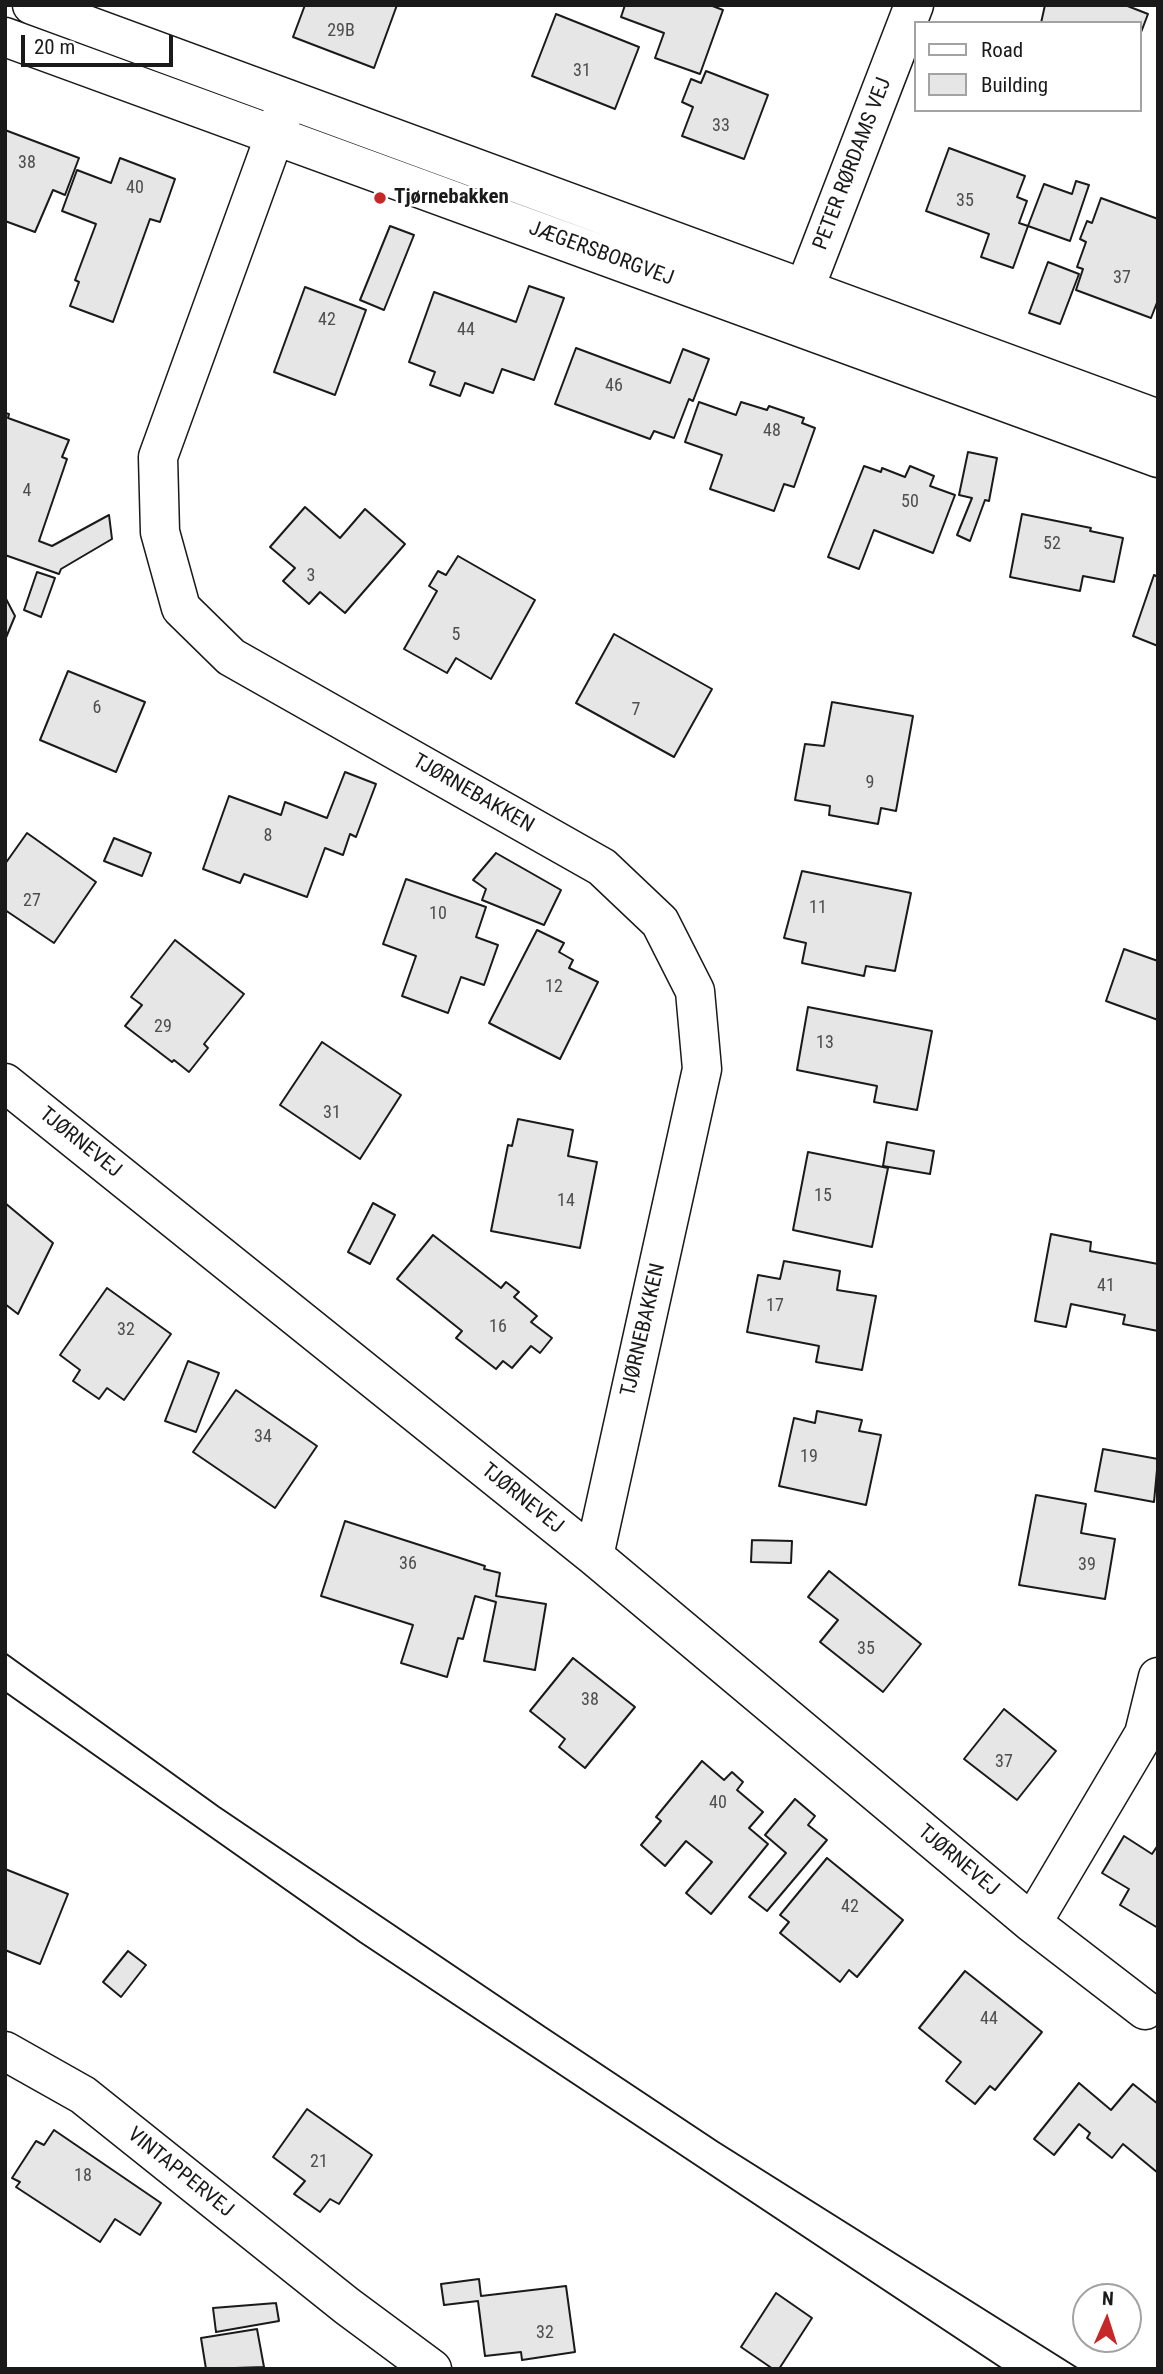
<!DOCTYPE html>
<html>
<head>
<meta charset="utf-8">
<style>
  body { margin:0 }
  #map { position:relative; width:1163px; height:2374px; overflow:hidden; background:#fff; font-family:"Roboto Condensed",sans-serif }
  canvas { display:block }
  .frame { position:absolute; inset:0; border:7px solid #1a1a1a; pointer-events:none }
  .legend { position:absolute; left:914px; top:21px; width:228px; height:91px; box-sizing:border-box; background:#fff; border:2px solid #a3a3a3; margin:0; padding:9px 12px; list-style:none; font-size:21px; color:#1a1a1a }
  .legend li { display:flex; align-items:center; gap:14px; height:35px }
  .legend b { width:35px; border:2px solid #a3a3a3 }
  .north { position:absolute; left:1072px; top:2283px; width:70px; height:70px; box-sizing:border-box; background:#fff; border:2px solid #a3a3a3; border-radius:50%; rotate:3deg; font-size:19px; font-weight:700; line-height:28px; text-align:center; color:#1a1a1a }
  .north::after { content:''; display:block; margin:auto; width:24px; height:32px; background:#c62828; clip-path:polygon(50% 0,100% 100%,50% 72%,0 100%) }
  .scale { position:absolute; left:21px; top:35px; width:152px; height:32px; box-sizing:border-box; border:4px solid #1a1a1a; border-top:0; padding-left:9px; font-size:21px; line-height:24px; white-space:nowrap; color:#1a1a1a; -webkit-text-stroke:5px #fff; paint-order:stroke }
</style>
</head>
<body>
<div id="map">
<canvas width="1163" height="2374"></canvas>
<div class="frame"></div>
<ul class="legend">
<li><b style="height:9px;background:#fff"></b>Road</li>
<li><b style="height:19px;background:#e6e6e6"></b>Building</li>
</ul>
<div class="north">N</div>
<div class="scale">20 m</div>
</div>
<script>
const c = document.querySelector('canvas').getContext('2d');
c.lineJoin = 'round';
function fill(path, color) { c.fillStyle = color; c.fill(path, 'evenodd'); }
const poly = rows => new Path2D(rows.map(r => 'M' + r).join(''));
function stroke(path, color, width, dash) { c.strokeStyle = color; c.lineWidth = width; c.lineCap = dash ? 'butt' : 'round'; c.setLineDash(dash || []); c.stroke(path); }
function drawText(font, color, halo, rows, align = 'center') {
  c.font = font + ' "Roboto Condensed",sans-serif'; c.lineWidth = 5; c.setLineDash([]); c.textBaseline = 'middle'; c.strokeStyle = halo; c.fillStyle = color; for (const [text, x, y, turn = 0] of rows) {
    c.save(); c.translate(x, y); c.rotate((+turn || 0) * Math.PI / 180); c.textAlign = isNaN(turn) ? turn : align; if (halo) c.strokeText(text, 0, 0); c.fillText(text, 0, 0); c.restore();
  }
}
const building = poly([
  [305,5,397,5,374,68,293,37,305,5],
  [625,5,710,5,723,10,700,74,655,58,664,33,621,17,625,5],
  [1045,5,1125,5,1148,14,1140,35,1140,23,1041,23,1045,5],
  [556,14,639,47,615,109,532,76,556,14],
  [706,71,768,95,744,159,682,136,693,107,682,102,691,79,701,83,706,71],
  [5,130,79,158,65,195,53,190,35,232,5,221,5,130],
  [949,148,1025,176,1017,197,1027,201,1019,223,1028,226,1013,268,981,257,989,234,926,211,949,148],
  [120,158,175,179,160,222,150,219,113,322,70,306,79,282,75,280,96,224,62,211,77,170,111,183,120,158],
  [1076,181,1089,185,1070,241,1028,226,1044,184,1072,194,1076,181],
  [1101,198,1158,219,1158,300,1151,318,1076,290,1083,269,1077,267,1086,242,1080,239,1087,221,1092,223,1101,198],
  [390,226,414,235,384,310,360,300,390,226],
  [1048,262,1079,274,1060,324,1029,313,1048,262],
  [529,286,564,298,534,380,502,369,493,393,465,383,460,396,430,385,435,372,409,362,434,292,516,322,529,286],
  [305,287,366,310,335,395,274,372,305,287],
  [576,348,670,383,683,349,709,359,693,401,689,399,674,438,654,431,650,439,555,404,576,348],
  [699,402,736,415,741,402,767,410,769,406,804,418,802,423,815,428,794,487,784,484,774,511,710,489,722,455,685,442,699,402],
  [5,413,9,414,8,418,69,440,62,457,67,459,39,541,52,546,109,515,112,539,61,569,59,574,5,555,5,413],
  [968,452,997,458,989,501,985,500,970,541,957,535,972,498,959,495,968,452],
  [864,466,881,472,882,468,905,477,910,466,934,476,930,486,955,495,933,553,874,530,859,569,828,557,864,466],
  [305,507,340,538,365,509,405,544,345,613,320,592,309,604,283,581,295,568,270,547,305,507],
  [1022,514,1091,528,1090,531,1123,538,1114,582,1083,576,1080,591,1010,577,1022,514],
  [458,556,535,600,491,679,456,658,447,673,404,649,437,591,429,586,438,571,446,575,458,556],
  [37,572,55,578,41,617,24,610,37,572],
  [1154,575,1158,577,1158,646,1133,636,1154,575],
  [5,597,15,616,5,640,5,597],
  [614,634,712,689,674,757,576,703,614,634],
  [68,671,145,702,116,772,40,740,68,671],
  [832,702,913,716,896,811,881,808,878,824,829,815,830,806,795,800,805,744,824,746,832,702],
  [345,772,376,784,356,837,350,834,343,855,325,848,307,897,244,874,240,883,203,869,229,796,281,815,285,802,327,818,345,772],
  [27,833,96,882,54,943,5,910,5,864,27,833],
  [114,838,151,853,142,876,104,861,114,838],
  [496,853,561,890,544,925,482,900,486,889,473,880,496,853],
  [802,871,911,893,895,971,866,966,864,976,802,963,806,943,784,938,802,871],
  [406,879,486,907,476,937,498,945,484,985,461,977,448,1013,402,996,416,956,383,944,406,879],
  [537,930,564,943,559,952,573,960,569,968,598,982,560,1059,489,1023,537,930],
  [175,940,244,994,204,1044,208,1048,189,1072,174,1060,172,1062,125,1026,142,1005,131,997,175,940],
  [1124,949,1158,961,1158,1020,1106,1001,1124,949],
  [808,1007,932,1031,917,1110,874,1102,877,1086,797,1070,808,1007],
  [322,1042,401,1095,360,1159,280,1105,322,1042],
  [518,1119,573,1130,568,1156,597,1162,580,1248,491,1231,508,1145,512,1146,518,1119],
  [887,1142,934,1151,930,1174,883,1166,887,1142],
  [808,1152,888,1168,872,1247,793,1230,808,1152],
  [5,1203,53,1243,18,1314,5,1304,5,1203],
  [373,1203,395,1215,370,1264,348,1252,373,1203],
  [1051,1234,1091,1242,1090,1251,1158,1264,1158,1331,1123,1324,1125,1315,1071,1304,1066,1327,1035,1321,1051,1234],
  [433,1235,501,1288,506,1282,519,1292,514,1297,537,1316,531,1322,552,1338,540,1353,531,1346,512,1368,503,1361,496,1369,456,1338,462,1331,397,1279,433,1235],
  [784,1261,840,1271,837,1290,876,1296,862,1370,816,1362,819,1346,747,1332,758,1275,780,1279,784,1261],
  [107,1288,171,1334,124,1400,107,1388,99,1399,73,1381,80,1370,60,1355,107,1288],
  [188,1361,219,1373,196,1432,165,1421,188,1361],
  [236,1390,317,1446,275,1508,193,1452,236,1390],
  [817,1411,862,1420,859,1431,881,1435,866,1505,779,1486,794,1418,815,1423,817,1411],
  [1103,1449,1158,1459,1154,1502,1095,1491,1103,1449],
  [1036,1495,1086,1504,1081,1533,1115,1539,1105,1599,1019,1585,1036,1495],
  [345,1521,485,1566,484,1569,500,1573,496,1596,546,1604,535,1670,484,1661,496,1602,475,1596,463,1639,458,1638,447,1677,401,1663,413,1625,321,1596,345,1521],
  [752,1540,792,1541,791,1563,751,1562,752,1540],
  [829,1571,921,1644,883,1692,820,1642,838,1620,808,1597,829,1571],
  [573,1658,635,1707,585,1768,559,1747,565,1739,530,1711,573,1658],
  [1004,1709,1056,1751,1017,1800,964,1759,1004,1709],
  [702,1761,724,1780,732,1772,743,1782,737,1790,763,1812,749,1828,768,1844,711,1914,686,1893,712,1862,686,1841,665,1866,641,1845,661,1821,656,1817,702,1761],
  [795,1799,815,1816,808,1825,827,1840,767,1911,749,1897,786,1853,765,1835,795,1799],
  [1124,1836,1152,1854,1158,1845,1158,1928,1120,1905,1129,1889,1102,1873,1124,1836],
  [827,1858,903,1920,857,1977,849,1970,840,1982,780,1933,789,1922,780,1915,827,1858],
  [5,1869,68,1894,40,1964,5,1950,5,1869],
  [128,1951,146,1965,121,1997,103,1982,128,1951],
  [965,1971,1042,2032,995,2090,990,2086,975,2104,946,2081,961,2062,919,2028,965,1971],
  [1079,2083,1111,2110,1133,2084,1158,2104,1158,2173,1123,2144,1112,2158,1087,2138,1090,2133,1079,2124,1054,2155,1034,2139,1079,2083],
  [307,2109,372,2155,339,2204,330,2199,320,2212,294,2194,305,2181,273,2157,307,2109],
  [54,2130,161,2203,140,2235,115,2219,100,2242,16,2187,20,2182,12,2178,36,2141,44,2145,54,2130],
  [479,2279,481,2296,566,2286,575,2352,522,2360,521,2352,485,2356,478,2301,444,2305,441,2284,479,2279],
  [776,2293,812,2318,779,2369,773,2369,741,2347,776,2293],
  [276,2303,279,2321,216,2332,213,2308,276,2303],
  [257,2329,264,2367,206,2369,201,2338,257,2329]
]);
fill(building, '#e6e6e6');
stroke(building, '#1a1a1a', 2);
const minor = poly([
  [32,5,1158,419],
  [5,37,1158,458],
  [288,99,158,457,160,532,181,608,231,657,602,867,660,922,695,991,702,1069,594,1556],
  [796,311,914,5],
  [5,1083,594,1556,1032,1923,1145,2010],
  [1032,1923,1144,1734,1158,1677],
  [5,2051,83,2095,347,2306,432,2369]
]);
stroke(minor, '#1a1a1a', 41);
stroke(minor, '#fff', 38);
stroke(poly([
  [5,1653,219,1807,545,2027,718,2142,1079,2369],
  [5,1692,360,1942,1003,2369]
]), '#1a1a1a', 2);
for (const [x, y, r, color] of [
  [380,198,7,"#c62828"]
]) { const dot = new Path2D(); dot.arc(x, y, r, 0, 2 * Math.PI); c.fillStyle = color; c.fill(dot); stroke(dot, '#fff', 2.5); }
drawText('18px', '#4d4d4d', null, [
  ["29B",341,31],
  ["31",582,71],
  ["33",721,126],
  ["38",27,163],
  ["40",135,188],
  ["35",965,201],
  ["37",1122,278],
  ["42",327,320],
  ["44",466,330],
  ["46",614,386],
  ["48",772,431],
  ["4",27,491],
  ["50",910,502],
  ["52",1052,544],
  ["3",311,576],
  ["5",456,635],
  ["6",97,708],
  ["7",636,710],
  ["9",870,783],
  ["8",268,836],
  ["27",32,901],
  ["11",818,908],
  ["10",438,914],
  ["12",554,987],
  ["29",163,1027],
  ["13",825,1043],
  ["31",332,1113],
  ["15",823,1196],
  ["14",566,1201],
  ["41",1106,1286],
  ["17",775,1306],
  ["16",498,1327],
  ["32",126,1330],
  ["34",263,1437],
  ["19",809,1457],
  ["36",408,1564],
  ["39",1087,1565],
  ["35",866,1649],
  ["38",590,1700],
  ["37",1004,1762],
  ["40",718,1803],
  ["42",850,1907],
  ["44",989,2019],
  ["21",319,2162],
  ["18",83,2176],
  ["32",545,2333]
]);
drawText('21px', '#1a1a1a', '#fff', [
  ["PETER RØRDAMS VEJ",853,164,-69],
  ["JÆGERSBORGVEJ",601,254,20],
  ["TJØRNEBAKKEN",473,794,30],
  ["TJØRNEVEJ",80,1143,39],
  ["TJØRNEBAKKEN",644,1330,-77],
  ["TJØRNEVEJ",522,1499,39],
  ["TJØRNEVEJ",958,1861,40],
  ["VINTAPPERVEJ",180,2173,39]
]);
drawText('bold 21px', '#1a1a1a', '#fff', [
  ["Tjørnebakken",394,198]
], 'left');
</script>
</body>
</html>
